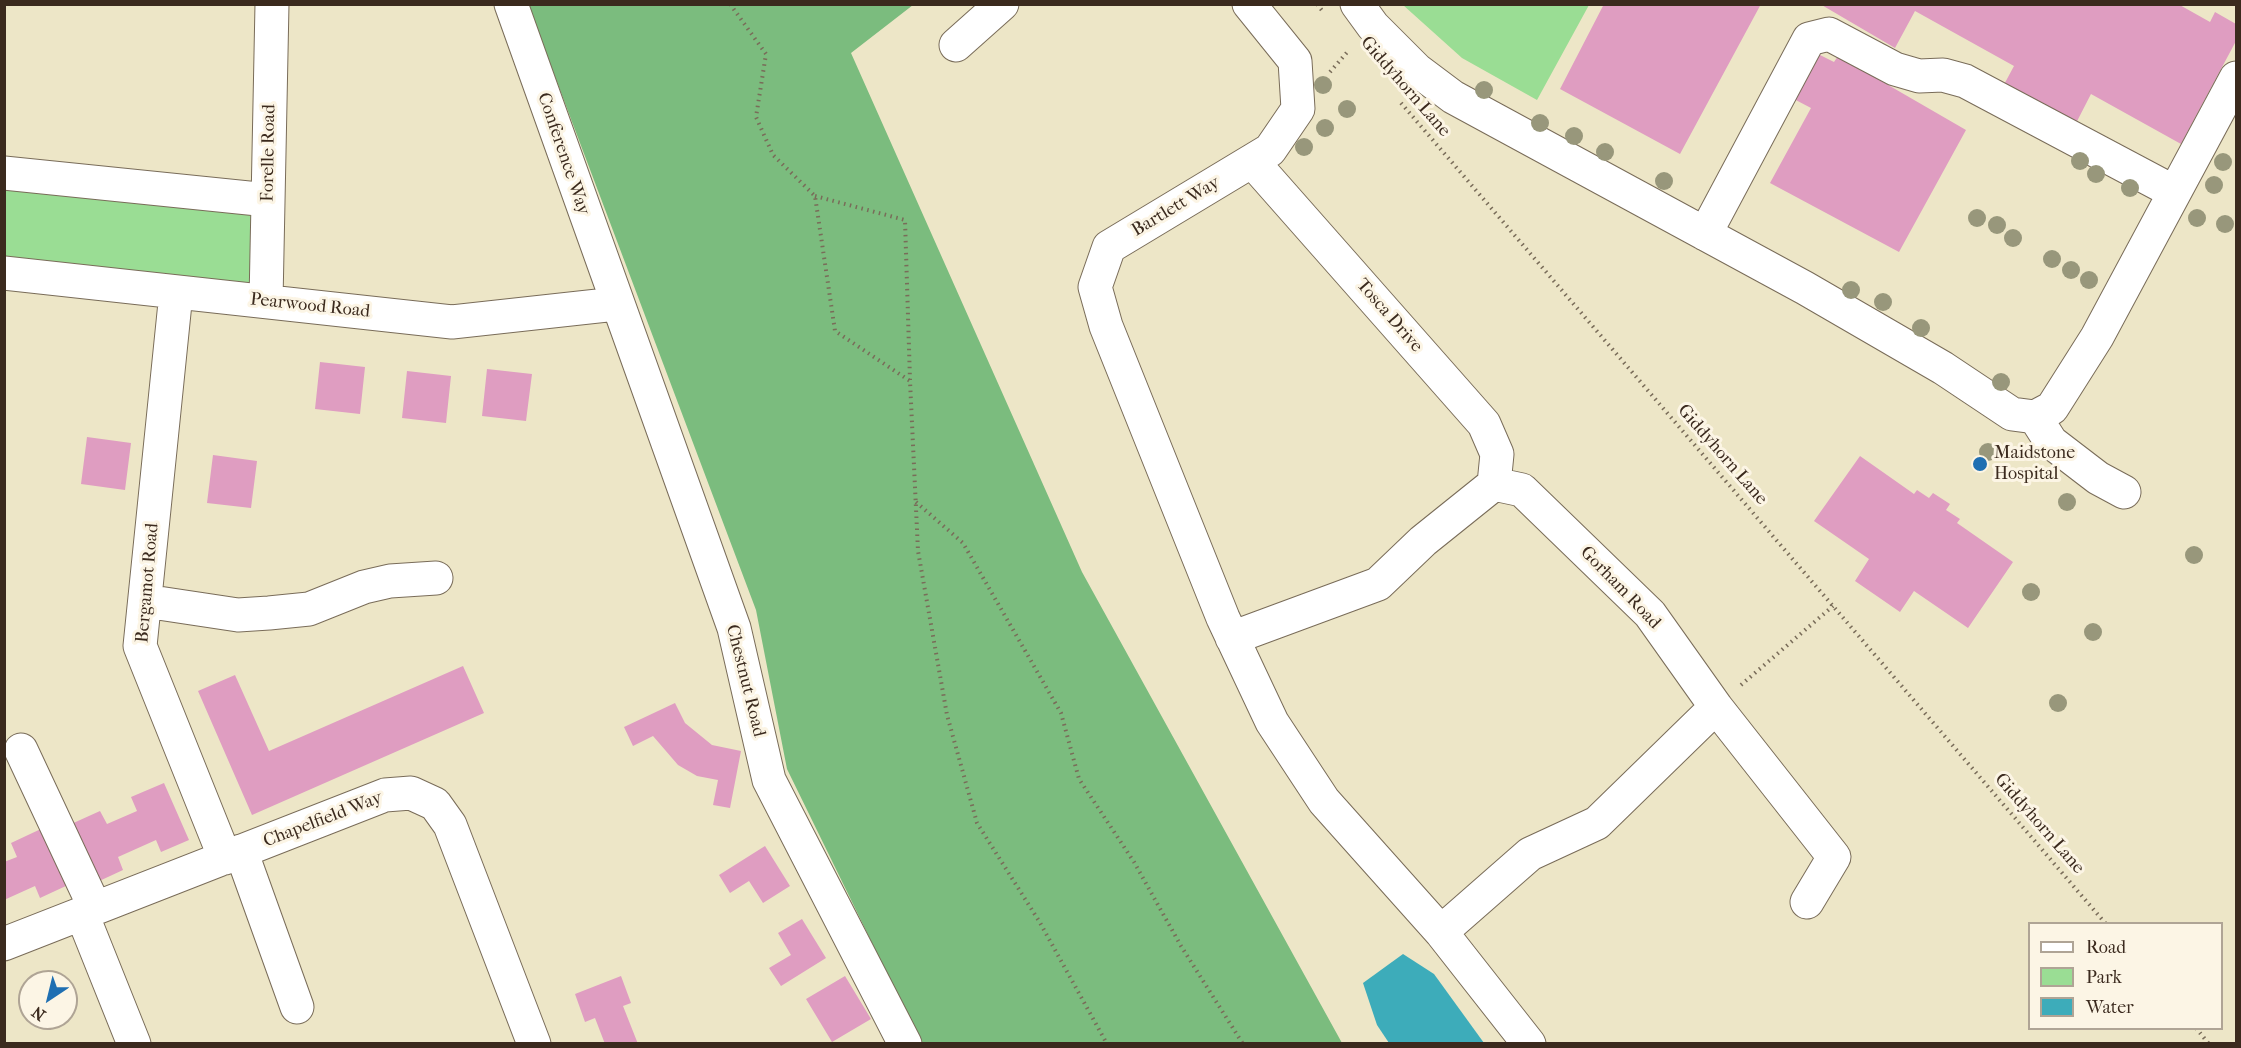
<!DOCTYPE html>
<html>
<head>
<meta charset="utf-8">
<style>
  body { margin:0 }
  #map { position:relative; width:2241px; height:1048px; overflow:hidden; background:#ede6c7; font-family:"IM FELL French Canon",serif }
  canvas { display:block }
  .frame { position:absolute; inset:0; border:6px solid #3b2a1e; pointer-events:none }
  .legend { position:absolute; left:2028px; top:922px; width:195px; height:108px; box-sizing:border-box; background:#fcf5e5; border:2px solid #afa495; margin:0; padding:8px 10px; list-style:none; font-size:18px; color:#3b2a1e }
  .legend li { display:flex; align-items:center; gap:12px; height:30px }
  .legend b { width:30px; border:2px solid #afa495 }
  .north { position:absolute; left:18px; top:970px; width:60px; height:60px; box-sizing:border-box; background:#fcf5e5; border:2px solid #afa495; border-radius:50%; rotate:215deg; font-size:16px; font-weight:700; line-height:24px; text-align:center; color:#3b2a1e }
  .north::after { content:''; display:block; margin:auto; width:21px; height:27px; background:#1f6fb2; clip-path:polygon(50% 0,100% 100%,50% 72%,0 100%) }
</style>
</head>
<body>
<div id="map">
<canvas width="2241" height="1048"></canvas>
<div class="frame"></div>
<ul class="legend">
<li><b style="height:8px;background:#fff"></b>Road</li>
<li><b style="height:16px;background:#9add94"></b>Park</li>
<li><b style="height:16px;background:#3dacba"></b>Water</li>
</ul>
<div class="north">N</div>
</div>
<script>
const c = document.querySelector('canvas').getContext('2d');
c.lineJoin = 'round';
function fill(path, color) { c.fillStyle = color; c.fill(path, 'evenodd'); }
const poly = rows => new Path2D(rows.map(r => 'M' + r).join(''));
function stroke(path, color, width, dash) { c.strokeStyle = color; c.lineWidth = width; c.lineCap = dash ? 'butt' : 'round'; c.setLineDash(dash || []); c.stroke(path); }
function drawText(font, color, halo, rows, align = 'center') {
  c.font = font + ' "IM FELL French Canon",serif'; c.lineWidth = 6; c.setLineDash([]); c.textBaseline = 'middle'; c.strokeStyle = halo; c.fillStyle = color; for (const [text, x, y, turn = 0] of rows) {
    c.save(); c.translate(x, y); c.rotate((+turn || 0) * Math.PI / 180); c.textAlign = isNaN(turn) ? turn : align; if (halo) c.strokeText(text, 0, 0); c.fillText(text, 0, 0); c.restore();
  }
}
fill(poly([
  [1403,5,1589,5,1537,100,1462,58],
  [5,173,268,200,266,301,5,273]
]), '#9add94');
fill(poly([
  [528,5,913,5,851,53,1082,572,1342,1043,921,1043,787,769,756,610]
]), '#7bbc7e');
fill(poly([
  [1403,954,1434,974,1484,1043,1389,1043,1377,1025,1363,983]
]), '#3dacba');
fill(poly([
  [1604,4,1761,4,1680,154,1560,89],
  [1820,4,2178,4,2210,22,2215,12,2236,24,2236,41,2181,144,2091,94,2072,131,2000,92,2014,66,1915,11,1895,48],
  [1814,52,1834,62,1838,56,1966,130,1899,252,1770,183,1811,108,1790,97],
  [320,362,365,367,360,414,315,409],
  [487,369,532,374,526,421,482,416],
  [407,371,451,376,446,423,402,418],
  [87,437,131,443,125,490,81,484],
  [213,455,257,461,251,508,207,503],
  [1860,456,1914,494,1917,490,1929,498,1933,493,1950,504,1946,510,1960,519,1957,523,2013,562,1968,628,1914,591,1900,612,1855,581,1869,559,1814,521],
  [463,666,484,713,252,815,198,691,235,675,269,751],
  [675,703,685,723,712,745,741,751,730,808,713,805,718,780,697,776,678,765,653,736,633,746,624,727],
  [164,783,189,840,161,852,156,840,118,857,123,870,95,883,69,825,100,811,107,824,137,811,131,797],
  [43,828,68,885,40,898,35,886,4,900,4,862,17,857,11,843],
  [765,846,790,886,763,903,749,881,730,893,719,875],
  [802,919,826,958,781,986,769,968,791,955,778,933],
  [621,976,631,1003,623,1006,638,1044,605,1044,595,1018,585,1022,575,994],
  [845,976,871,1019,832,1042,806,999]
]), '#df9dc1');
const minor = poly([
  [511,4,734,628,769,780,905,1044],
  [1249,4,1295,61,1298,109,1270,150,1109,247,1095,287,1106,326,1223,618,1272,722,1324,801,1441,932,1529,1044],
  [1357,4,1373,26,1417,70,1453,97,1805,288,1943,368,2012,414,2035,417,2052,408,2097,337,2236,78],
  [956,45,1002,4],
  [1252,161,1484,424,1497,454,1494,484],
  [4,173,268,200],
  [1705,234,1809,39,1829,34,1895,69,1919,76,1943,75,1965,81,2174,192],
  [4,273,452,322,616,304],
  [176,293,140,646,225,858],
  [266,301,272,4],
  [2035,417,2051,442,2098,478,2124,492],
  [145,601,238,615,269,613,309,609,364,587,390,581,436,578],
  [1232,638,1378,584,1423,541,1494,484,1522,490,1650,614,1716,707,1597,823,1530,854,1441,932],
  [1716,707,1834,857,1807,902],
  [21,750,95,908],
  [241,851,297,1007],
  [82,914,134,1044],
  [4,944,385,795,411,793,435,804,450,825,534,1044]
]);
stroke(minor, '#796c59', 35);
stroke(poly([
  [730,4,766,54,756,117,773,155,815,196,835,331,910,381,918,551,947,715,977,823,1039,921,1107,1044],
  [1317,4,1324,13],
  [1330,72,1349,50],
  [1401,103,2106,924],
  [815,196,905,220,910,380],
  [916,502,963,543,1061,713,1079,779,1134,862,1181,946,1243,1044],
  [1741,685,1833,606],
  [2196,1028,2209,1044]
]), '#796c59', 4, [1.5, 4.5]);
stroke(minor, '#fff', 33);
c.fillStyle = '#98977b';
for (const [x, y] of [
  [1323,85],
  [1484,90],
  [1347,109],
  [1540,123],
  [1325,128],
  [1574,136],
  [1304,147],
  [1605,152],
  [2080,161],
  [2223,162],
  [2096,174],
  [1664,181],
  [2214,185],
  [2130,188],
  [1977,218],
  [2197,218],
  [2225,224],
  [1997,225],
  [2013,238],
  [2052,259],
  [2071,270],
  [2089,280],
  [1851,290],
  [1883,302],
  [1921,328],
  [2001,382],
  [1988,452],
  [2067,502],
  [2194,555],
  [2031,592],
  [2093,632],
  [2058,703]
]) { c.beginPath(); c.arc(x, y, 9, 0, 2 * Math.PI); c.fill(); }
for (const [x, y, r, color] of [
  [1980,464,8,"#1f6fb2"]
]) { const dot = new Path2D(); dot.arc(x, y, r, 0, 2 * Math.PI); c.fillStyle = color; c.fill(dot); stroke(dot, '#fcf5e5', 2); }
drawText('18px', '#3b2a1e', '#fcf5e5', [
  ["Giddyhorn Lane",1405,87,49],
  ["Forelle Road",269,153,-89],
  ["Conference Way",563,154,71],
  ["Bartlett Way",1176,207,-31],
  ["Pearwood Road",310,306,6],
  ["Tosca Drive",1389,316,49],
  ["Giddyhorn Lane",1722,455,49],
  ["Bergamot Road",148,583,-85],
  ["Gorham Road",1620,588,46],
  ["Chestnut Road",745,681,76],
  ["Chapelfield Way",323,820,-21],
  ["Giddyhorn Lane",2039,824,49]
]);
drawText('18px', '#3b2a1e', '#fcf5e5', [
  ["Maidstone",1994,454],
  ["Hospital",1994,475]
], 'left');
</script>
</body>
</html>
